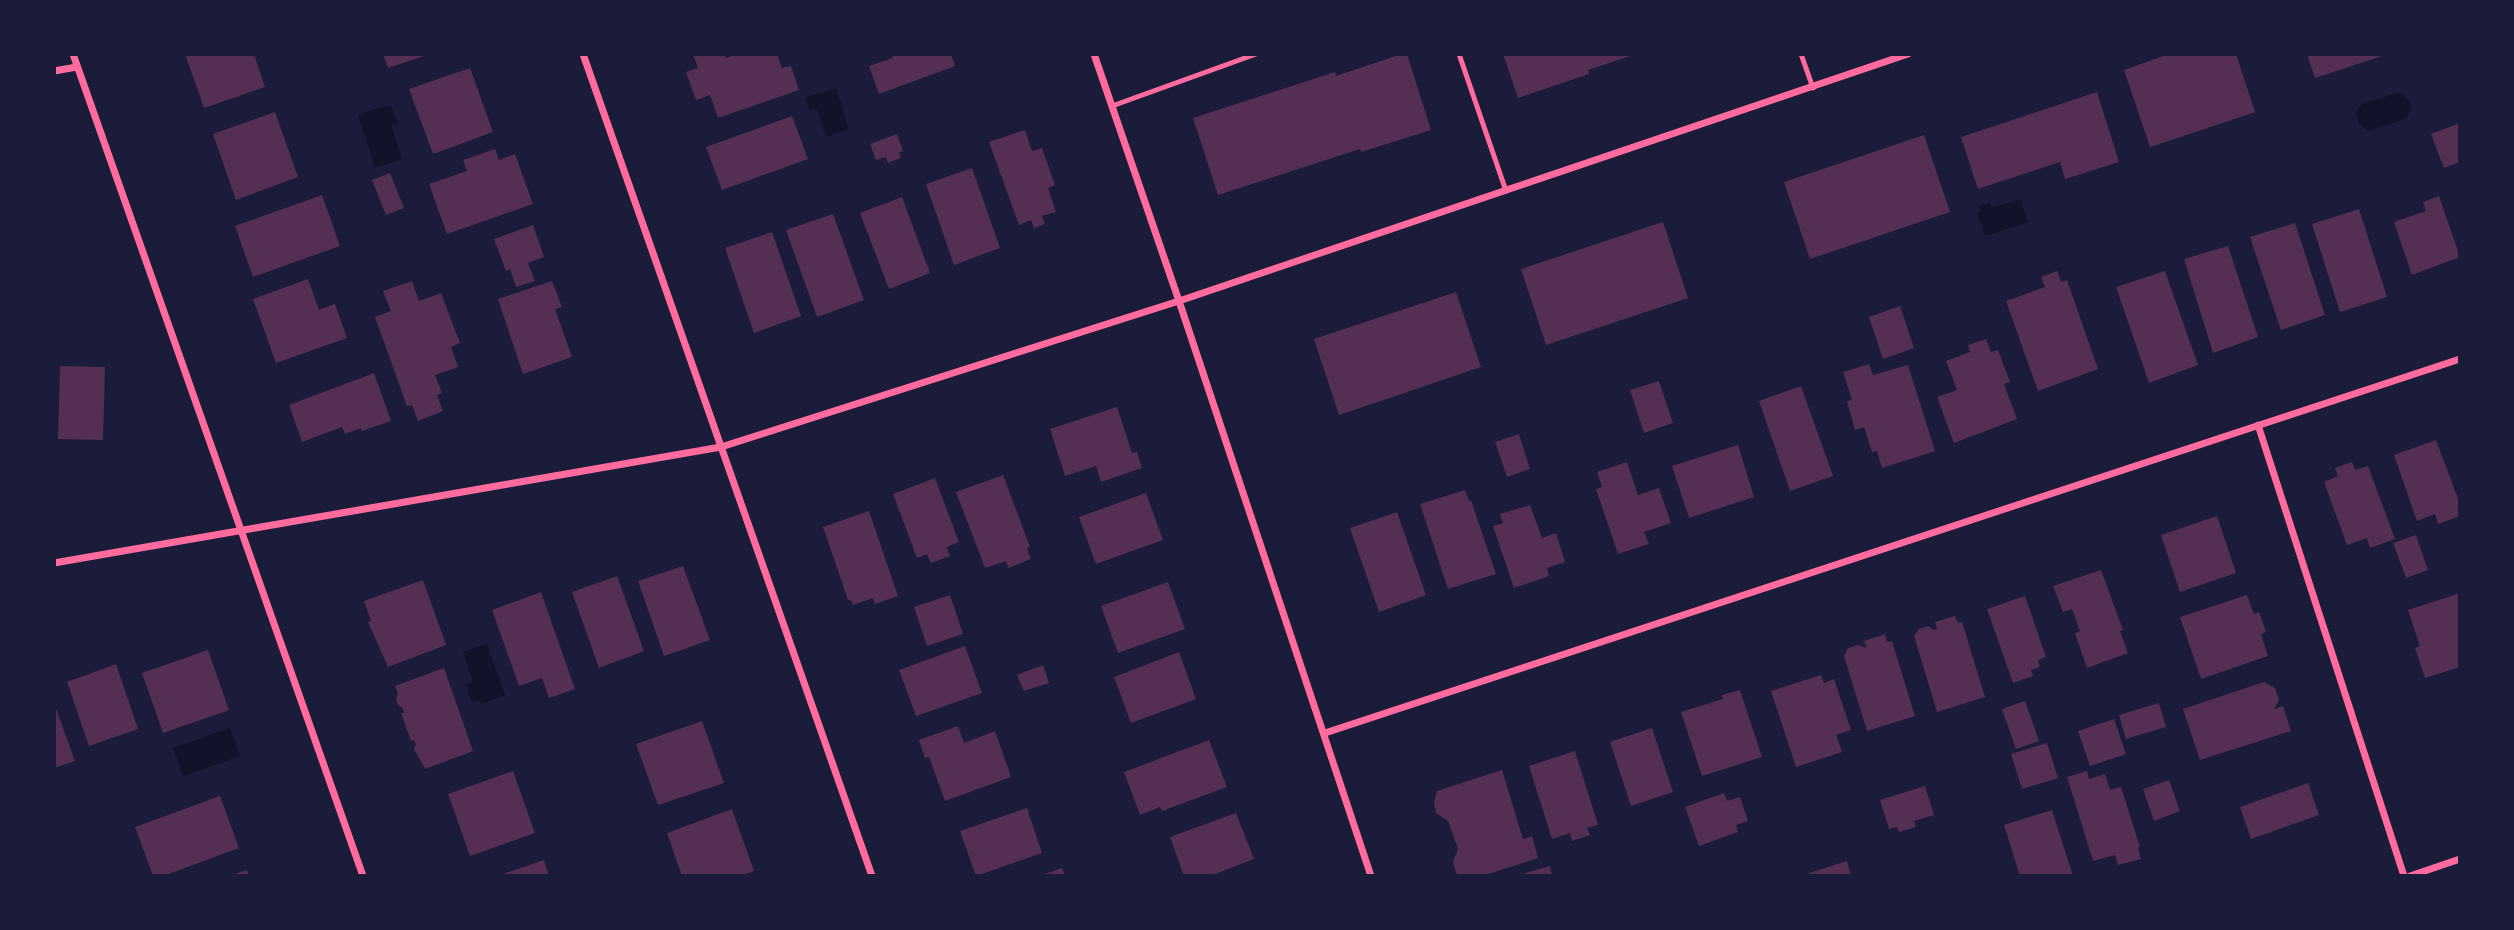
<!DOCTYPE html>
<html>
<head>
<meta charset="utf-8">
<style>
  body { margin:0 }
  #map { position:relative; width:2514px; height:930px; overflow:hidden; background:#1b1b3a; font-family:Georgia,serif }
  canvas { display:block }
  .frame { position:absolute; inset:0; border:56px solid #1b1b3a; pointer-events:none }
</style>
</head>
<body>
<div id="map">
<canvas width="2514" height="930"></canvas>
<div class="frame"></div>
</div>
<script>
const c = document.querySelector('canvas').getContext('2d');
c.lineJoin = 'round';
function fill(path, color) { c.fillStyle = color; c.fill(path, 'evenodd'); }
const poly = rows => new Path2D(rows.map(r => 'M' + r).join(''));
function stroke(path, color, width, dash) { c.strokeStyle = color; c.lineWidth = width; c.lineCap = dash ? 'butt' : 'round'; c.setLineDash(dash || []); c.stroke(path); }
fill(poly([
  [836,88,849,129,826,137,817,109,810,110,805,98],
  [2398,93,2403,94,2410,102,2411,108,2407,118,2372,130,2367,130,2359,123,2356,112,2362,104],
  [384,106,391,106,398,123,391,125,402,159,375,168,358,115],
  [2020,199,2028,222,1985,236,1977,213,1980,212,1979,206,1990,203,1992,208],
  [487,644,505,695,481,704,479,700,472,703,466,685,473,682,463,652],
  [230,728,240,756,183,776,173,748]
]), '#12122b');
fill(poly([
  [185,54,254,54,265,87,204,108],
  [383,54,426,54,427,55,388,68],
  [693,54,724,54,726,58,737,54,777,54,782,68,791,66,799,90,718,118,710,95,696,100,686,72,698,68],
  [891,54,951,54,955,66,879,94,869,66,893,58],
  [1402,54,1407,54,1431,130,1361,152,1360,149,1218,195,1193,118,1335,72,1336,76],
  [1503,54,1633,54,1633,55,1588,70,1589,74,1518,98],
  [2169,54,2236,54,2255,112,2150,147,2124,70],
  [2307,54,2385,54,2385,55,2315,78],
  [470,68,493,132,433,154,409,89],
  [2097,92,2119,162,2065,179,2060,162,1978,189,1961,137],
  [275,112,298,177,236,200,213,134],
  [792,116,808,159,722,190,706,147],
  [2460,123,2460,162,2444,168,2431,134],
  [1025,130,1032,151,1042,148,1055,185,1048,188,1056,212,1042,216,1045,224,1034,228,1031,220,1019,225,989,142],
  [897,134,903,151,899,153,901,158,888,163,886,157,876,160,870,144],
  [1924,135,1950,212,1810,259,1784,182],
  [495,149,499,160,515,154,533,204,447,234,429,184,467,171,463,160],
  [972,168,1000,248,954,265,926,184],
  [390,173,404,208,386,215,372,180],
  [322,195,340,246,253,277,235,226],
  [2439,196,2460,257,2412,275,2394,222,2426,211,2423,202],
  [902,197,930,273,889,289,860,213],
  [2359,209,2387,297,2340,312,2312,224],
  [833,214,864,300,817,317,786,230],
  [1663,222,1688,298,1546,345,1521,269],
  [2295,223,2325,315,2281,330,2250,237],
  [533,225,544,257,528,263,535,281,516,287,510,269,506,271,494,239],
  [772,232,801,316,754,333,725,248],
  [2228,246,2258,337,2213,353,2184,259],
  [2057,271,2061,282,2067,280,2098,369,2038,391,2006,301,2045,287,2041,277],
  [2165,271,2198,365,2149,383,2116,287],
  [308,279,319,310,335,304,347,338,276,363,253,299],
  [412,281,419,301,441,293,460,343,451,347,458,367,435,375,442,393,437,395,443,411,418,421,412,405,407,406,375,317,391,311,383,291],
  [552,281,562,307,555,309,572,357,523,374,498,299],
  [1456,292,1481,367,1339,415,1314,339],
  [1900,306,1914,348,1883,359,1869,317],
  [1986,339,1991,352,1998,350,2010,382,2004,384,2017,419,1954,443,1937,397,1957,390,1946,361,1970,352,1968,345],
  [1869,364,1873,375,1908,365,1935,451,1882,468,1877,451,1872,452,1864,427,1855,430,1847,401,1852,400,1843,372],
  [60,366,105,367,103,440,58,439],
  [374,373,391,421,362,431,361,428,345,434,342,427,302,442,289,405],
  [1659,381,1673,423,1644,433,1630,390],
  [1801,386,1833,476,1790,491,1759,401],
  [1117,407,1132,453,1137,452,1142,468,1101,482,1096,466,1065,476,1050,429],
  [1519,434,1530,469,1507,477,1495,442],
  [2436,440,2460,504,2460,516,2438,524,2435,514,2417,521,2394,455],
  [1738,445,1754,497,1689,518,1672,466],
  [1627,462,1638,495,1659,488,1671,523,1644,532,1649,544,1618,554,1596,489,1602,487,1597,472],
  [2352,462,2355,470,2368,466,2395,539,2370,548,2367,538,2347,545,2324,482,2338,476,2335,468],
  [1003,475,1030,547,1027,548,1031,559,1008,568,1006,561,985,568,956,492],
  [935,478,959,542,947,547,950,556,931,563,927,554,917,558,893,494],
  [1465,490,1469,501,1471,500,1496,574,1448,589,1420,504],
  [1146,493,1163,540,1096,564,1079,517],
  [1530,505,1542,538,1556,533,1565,562,1547,568,1549,576,1514,588,1493,526,1503,523,1500,514],
  [869,511,898,596,875,604,873,598,853,605,851,600,848,600,823,527],
  [1397,512,1426,595,1379,612,1350,528],
  [2217,516,2236,573,2180,592,2161,535],
  [2416,535,2428,570,2406,578,2393,543],
  [683,566,710,640,664,656,638,581],
  [2101,570,2123,630,2120,631,2128,653,2087,668,2075,633,2080,631,2072,609,2063,612,2053,586],
  [617,576,644,651,599,668,572,592],
  [423,580,446,645,388,667,368,622,371,621,364,601],
  [1168,582,1185,629,1118,653,1101,606],
  [541,592,575,689,549,698,542,678,519,686,492,610],
  [2460,593,2460,667,2425,678,2415,648,2420,646,2408,610],
  [950,595,963,634,927,646,914,607],
  [2247,595,2254,614,2259,612,2266,632,2261,634,2268,656,2201,679,2180,617],
  [2025,596,2046,657,2038,660,2040,667,2031,670,2033,676,2013,683,1987,609],
  [1955,616,1958,623,1962,622,1985,697,1937,712,1914,636,1919,629,1928,626,1934,630,1937,629,1935,622],
  [1885,634,1887,642,1892,641,1915,716,1867,731,1844,656,1848,648,1858,645,1867,648,1864,641],
  [965,646,982,693,916,716,899,670],
  [208,650,229,710,163,733,142,673],
  [1179,652,1196,699,1131,723,1114,677],
  [116,664,138,729,89,746,67,682],
  [1043,665,1049,683,1024,691,1017,675],
  [444,668,473,751,425,769,414,749,416,745,414,740,411,741,401,713,404,713,403,708,398,705,396,699,398,693,395,686],
  [1821,675,1824,683,1834,679,1851,730,1836,735,1842,752,1796,767,1771,691],
  [2264,682,2275,688,2279,700,2274,709,2283,706,2291,731,2200,760,2183,709],
  [1740,690,1762,757,1702,776,1681,712,1723,699,1722,695],
  [2025,701,2039,741,2016,749,2002,709],
  [54,703,75,761,54,768],
  [2159,703,2166,727,2126,739,2119,715],
  [2114,719,2126,754,2090,766,2078,731],
  [702,721,724,783,658,805,636,744],
  [958,726,964,743,995,731,1011,777,945,801,929,757,925,758,919,740],
  [1652,728,1673,792,1631,806,1610,742],
  [1209,740,1227,787,1162,811,1160,807,1140,815,1124,772],
  [2047,743,2058,778,2022,789,2011,754],
  [1575,751,1598,825,1587,828,1590,835,1572,841,1570,833,1552,839,1529,766],
  [1502,770,1523,839,1532,836,1538,858,1482,876,1460,876,1456,873,1453,862,1458,849,1448,821,1436,813,1434,802,1437,791],
  [513,771,535,833,470,856,448,794],
  [2087,771,2089,779,2105,774,2110,790,2121,787,2140,847,2138,847,2141,859,2118,865,2115,855,2093,861,2067,777],
  [2169,780,2180,811,2154,821,2143,789],
  [2308,783,2319,815,2251,839,2240,807],
  [1925,786,1934,815,1914,821,1916,827,1899,832,1897,827,1889,829,1880,800],
  [1724,793,1727,801,1740,797,1748,821,1736,825,1738,832,1699,846,1685,807],
  [220,796,239,848,163,876,153,876,135,827],
  [1027,808,1042,853,976,876,960,831],
  [732,809,754,871,740,876,682,876,667,833],
  [2052,810,2073,876,2020,876,2004,825],
  [1236,813,1254,859,1210,876,1184,876,1170,837],
  [544,860,549,876,500,876,500,875],
  [1847,861,1851,876,1803,876,1803,875],
  [1550,866,1552,876,1519,876,1519,875],
  [1062,868,1065,876,1042,876,1042,875],
  [247,870,249,876,232,876,232,875]
]), '#542f53');
stroke(poly([
  [1459,54,1506,191],
  [1801,54,1813,88],
  [1112,106,1256,54]
]), '#ff6b9d', 5);
stroke(poly([
  [73,54,363,876],
  [583,54,872,876],
  [1094,54,1179,301,1371,876],
  [54,71,77,67],
  [2258,425,2404,876],
  [54,563,721,447,1179,301,1908,54],
  [1325,733,2460,359],
  [2410,876,2460,859]
]), '#ff6b9d', 7);
</script>
</body>
</html>
